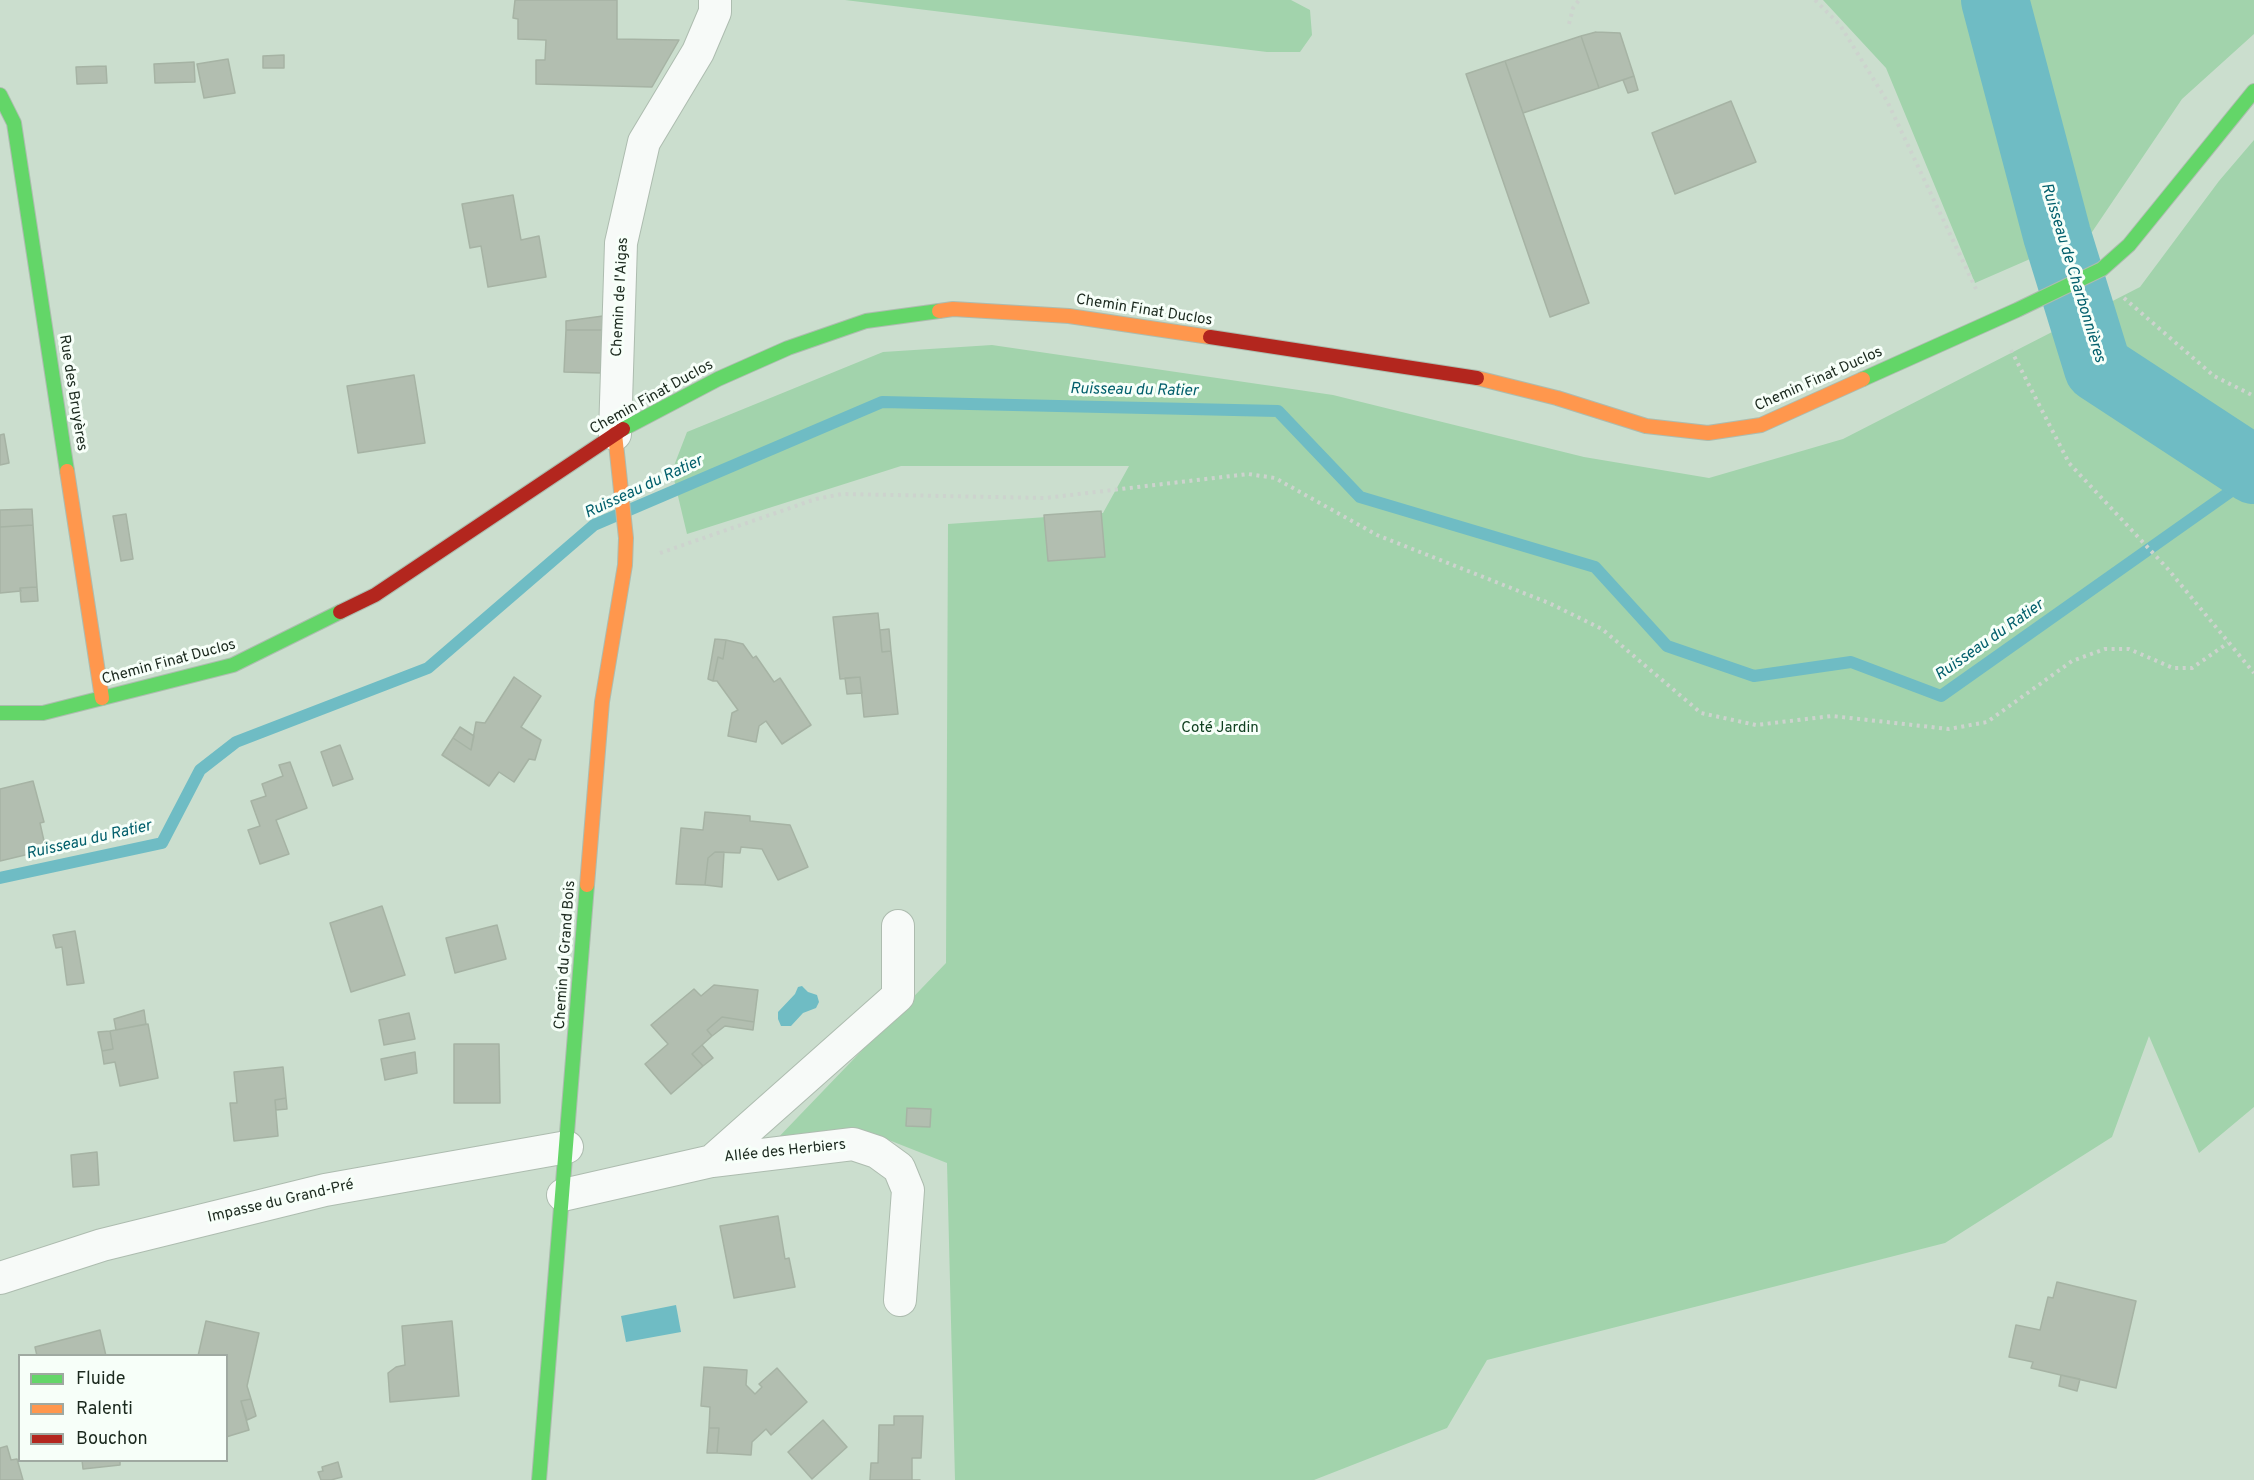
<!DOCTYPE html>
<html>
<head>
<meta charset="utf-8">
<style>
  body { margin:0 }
  #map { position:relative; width:2254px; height:1480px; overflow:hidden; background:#cbdece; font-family:Overpass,sans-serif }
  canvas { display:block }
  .legend { position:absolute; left:18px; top:1354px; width:210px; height:108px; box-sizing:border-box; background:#f7fff9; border:2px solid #9fa9a1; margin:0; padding:8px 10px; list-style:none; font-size:18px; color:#1b291e }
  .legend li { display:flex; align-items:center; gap:12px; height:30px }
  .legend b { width:30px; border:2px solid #9fa9a1 }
</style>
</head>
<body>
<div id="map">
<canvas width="2254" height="1480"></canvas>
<ul class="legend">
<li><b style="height:8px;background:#63d668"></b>Fluide</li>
<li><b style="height:8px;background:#ff974d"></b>Ralenti</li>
<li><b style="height:8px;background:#b3261e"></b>Bouchon</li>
</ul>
</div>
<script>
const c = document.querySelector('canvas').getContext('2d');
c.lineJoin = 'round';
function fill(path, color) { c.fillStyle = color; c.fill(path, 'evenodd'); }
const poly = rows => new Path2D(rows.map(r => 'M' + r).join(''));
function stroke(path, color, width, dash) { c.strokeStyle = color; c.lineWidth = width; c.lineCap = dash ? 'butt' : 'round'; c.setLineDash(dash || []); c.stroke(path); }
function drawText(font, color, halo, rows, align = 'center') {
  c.font = font + ' Overpass,sans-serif'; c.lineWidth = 6; c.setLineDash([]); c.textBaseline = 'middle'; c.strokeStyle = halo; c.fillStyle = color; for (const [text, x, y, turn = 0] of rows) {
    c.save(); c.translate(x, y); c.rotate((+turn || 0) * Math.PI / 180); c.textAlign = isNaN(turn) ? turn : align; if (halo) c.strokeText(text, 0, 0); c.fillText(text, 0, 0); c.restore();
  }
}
fill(poly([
  [845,0,1291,0,1310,10,1312,35,1300,52,1267,52],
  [1823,0,2254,0,2254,34,2182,99,2092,232,1975,283,1886,68],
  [2254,140,2254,1107,2199,1153,2149,1036,2112,1137,1945,1243,1487,1360,1447,1428,1314,1480,955,1480,947,1163,876,1135,773,1143,946,963,948,524,1103,513,1129,466,901,466,687,534,672,471,687,432,883,352,992,345,1333,395,1584,457,1709,478,1843,439,2140,287,2219,181]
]), '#a2d3ac');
fill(poly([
  [802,986,808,992,817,995,819,1002,816,1008,803,1013,791,1026,781,1026,778,1019,778,1012,795,994,798,987],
  [676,1305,681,1332,626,1342,621,1316]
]), '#6fbcc4');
stroke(poly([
  [0,878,162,843,200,770,236,742,428,668,594,525,882,402,1278,411,1360,497,1595,567,1667,646,1754,676,1851,662,1941,696,2254,475]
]), '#6fbcc4', 12);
stroke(poly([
  [1995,0,2057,235,2098,368,2254,470]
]), '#6fbcc4', 68);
const building = poly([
  [515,0,617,0,617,39,679,40,652,87,536,84,536,60,545,60,546,40,518,39,518,19,513,18,515,0],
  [1596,32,1620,33,1634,76,1599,88,1581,36,1596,32],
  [1581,36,1599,88,1523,113,1505,61,1581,36],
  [284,55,284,68,263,68,263,56,284,55],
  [228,59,235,93,204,98,197,64,228,59],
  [1505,61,1589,303,1550,317,1466,74,1505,61],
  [194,62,195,82,155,83,154,64,194,62],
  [106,66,107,83,77,84,76,67,106,66],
  [1634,76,1638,90,1628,93,1623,80,1634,76],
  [1731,101,1756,162,1675,194,1652,133,1731,101],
  [513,195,521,240,539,236,546,277,488,287,481,246,470,248,462,204,513,195],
  [603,316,603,330,566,330,566,321,603,316],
  [566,330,603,330,601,373,564,372,566,330],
  [414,375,425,443,358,453,347,386,414,375],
  [4,434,9,463,0,465,0,435,4,434],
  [32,509,33,525,0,527,0,510,32,509],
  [1101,511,1105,557,1048,561,1044,515,1101,511],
  [126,514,133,559,121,561,113,516,126,514],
  [33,525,37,587,20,588,21,591,0,593,0,527,33,525],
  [37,587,38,601,21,602,20,588,37,587],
  [878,613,882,652,891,651,898,714,864,717,860,677,840,679,833,617,878,613],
  [889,629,891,651,882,652,880,630,889,629],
  [715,639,726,640,723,659,718,657,713,681,708,679,715,639],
  [726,640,743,644,753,658,756,656,774,682,780,678,811,725,782,744,766,721,759,726,756,742,728,736,732,713,738,710,717,681,713,681,718,657,723,659,726,640],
  [514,677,541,696,521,727,541,740,535,760,529,759,514,782,499,772,489,786,442,755,453,738,471,750,476,722,485,723,514,677],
  [860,677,862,693,847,694,845,678,860,677],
  [460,727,474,736,471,750,453,738,460,727],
  [340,745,353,779,333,786,321,752,340,745],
  [290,762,307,808,276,820,289,854,260,864,248,830,260,826,251,801,266,796,262,784,283,776,279,765,290,762],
  [33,781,44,822,40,823,46,850,0,861,0,789,33,781],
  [705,812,750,816,750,821,790,825,808,867,778,880,762,849,741,847,740,853,715,852,708,858,705,885,676,884,681,828,703,830,705,812],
  [715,852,724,852,722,887,705,885,708,858,715,852],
  [382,906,405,975,351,992,330,923,382,906],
  [497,925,506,959,455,973,446,938,497,925],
  [75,931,84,983,67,985,62,947,56,948,53,935,75,931],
  [714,985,758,990,754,1022,722,1017,707,1030,712,1036,692,1054,703,1066,671,1094,645,1064,668,1044,651,1025,694,989,701,996,714,985],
  [144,1010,146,1024,116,1030,114,1019,144,1010],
  [409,1013,415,1039,384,1045,379,1020,409,1013],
  [722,1017,754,1022,753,1030,725,1026,712,1036,707,1030,722,1017],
  [148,1024,158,1078,120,1086,115,1062,104,1064,102,1051,113,1049,110,1031,148,1024],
  [110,1031,113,1049,102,1051,98,1032,110,1031],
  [454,1044,499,1044,500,1103,454,1103,454,1044],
  [702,1045,713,1058,703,1066,692,1054,702,1045],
  [415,1052,417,1073,385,1080,381,1059,415,1052],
  [283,1067,286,1098,275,1100,278,1136,234,1141,230,1103,237,1103,234,1072,283,1067],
  [286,1098,287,1109,276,1110,275,1100,286,1098],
  [907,1108,931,1109,930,1127,906,1126,907,1108],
  [97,1152,99,1185,73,1187,71,1155,97,1152],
  [778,1216,785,1259,789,1258,795,1287,734,1298,720,1226,778,1216],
  [2057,1282,2136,1301,2116,1388,2031,1368,2033,1362,2009,1357,2016,1325,2040,1330,2048,1297,2053,1298,2057,1282],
  [206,1321,259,1333,247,1386,251,1399,241,1401,249,1430,226,1437,226,1356,198,1356,206,1321],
  [452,1321,459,1396,390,1402,388,1373,396,1367,405,1365,402,1326,452,1321],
  [100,1330,106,1356,37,1356,35,1347,100,1330],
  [704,1367,747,1370,746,1385,755,1394,762,1387,759,1384,777,1368,807,1402,771,1435,766,1429,752,1442,751,1455,717,1453,719,1428,709,1428,710,1407,701,1406,704,1367],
  [2061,1375,2080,1379,2077,1391,2059,1386,2061,1375],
  [251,1399,256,1416,247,1420,241,1401,251,1399],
  [894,1416,923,1416,921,1458,912,1458,912,1480,920,1480,870,1480,871,1463,878,1463,879,1425,894,1425,894,1416],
  [823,1420,847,1447,812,1479,788,1452,823,1420],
  [709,1428,719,1428,717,1453,707,1453,709,1428],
  [7,1446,11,1460,17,1459,23,1480,0,1480,0,1448,7,1446],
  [82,1460,120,1460,120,1465,83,1469,82,1460],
  [338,1462,342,1477,331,1480,321,1480,318,1472,323,1471,322,1467,338,1462]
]);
fill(building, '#b2beb0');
stroke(building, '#a6b3a4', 1.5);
const street = poly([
  [615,434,621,243,644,142,698,52,715,12,715,0],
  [712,1161,853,1144,877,1152,899,1168,908,1190,900,1300],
  [563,1195,712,1161,898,996,898,926],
  [0,1278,102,1245,325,1190,567,1147]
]);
const fast = poly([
  [0,95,14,123,67,471],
  [1863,379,2017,310,2102,269,2129,245,2254,91],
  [623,429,718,379,788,348,866,321,939,311],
  [0,713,43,713,233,665,340,612],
  [539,1480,587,885]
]);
const slow = poly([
  [939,311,953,309,1069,316,1210,337],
  [1477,378,1557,398,1646,426,1708,433,1761,425,1863,379],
  [67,471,102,698],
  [587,885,602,702,625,565,626,538,615,434]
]);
const jam = poly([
  [1210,337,1477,378],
  [340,612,375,595,623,429]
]);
stroke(street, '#adbcaf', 34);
stroke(fast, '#adbcaf', 16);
stroke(slow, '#adbcaf', 16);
stroke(jam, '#adbcaf', 16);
stroke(poly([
  [1815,0,1840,25,1887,101,1976,289],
  [1569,24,1573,8,1579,0],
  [2124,298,2214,376,2254,396],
  [2011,350,2069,463,2167,568,2254,673],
  [660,553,816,499,842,494,1045,498,1248,474,1275,478,1377,535,1549,603,1602,629,1701,713,1756,725,1832,716,1949,729,1987,722,2072,661,2105,649,2129,649,2173,668,2192,668,2228,643]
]), '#cdd3ce', 4, [3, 4.5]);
stroke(street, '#f7faf8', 32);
stroke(fast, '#63d668', 14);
stroke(slow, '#ff974d', 14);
stroke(jam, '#b3261e', 14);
drawText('15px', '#1b291e', '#f7fff9', [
  ["Chemin de l'Aigas",621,297,-87],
  ["Chemin Finat Duclos",1144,311,9],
  ["Chemin Finat Duclos",1819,380,-24],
  ["Rue des Bruyères",72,393,81],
  ["Chemin Finat Duclos",652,398,-29],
  ["Chemin Finat Duclos",169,663,-15],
  ["Chemin du Grand Bois",566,955,-86],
  ["Allée des Herbiers",785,1152,-6],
  ["Impasse du Grand-Pré",281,1202,-13]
]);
drawText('15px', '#104020', '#f7fff9', [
  ["Coté Jardin",1220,729]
]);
drawText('italic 16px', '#025f6c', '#f7fff9', [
  ["Ruisseau de Charbonnières",2072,273,73],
  ["Ruisseau du Ratier",1134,391,1],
  ["Ruisseau du Ratier",644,488,-25],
  ["Ruisseau du Ratier",1990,641,-35],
  ["Ruisseau du Ratier",89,841,-13]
]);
</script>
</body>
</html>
